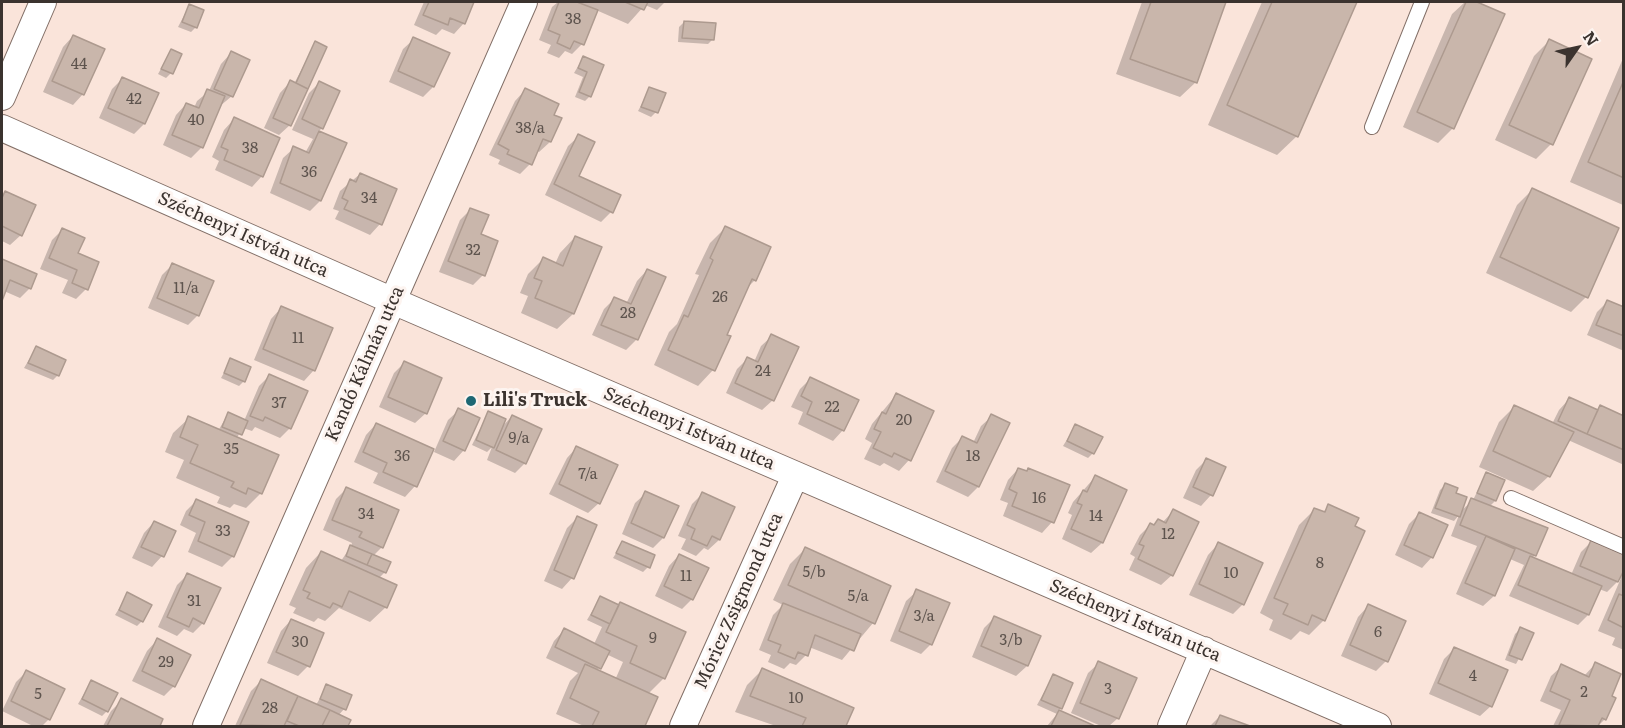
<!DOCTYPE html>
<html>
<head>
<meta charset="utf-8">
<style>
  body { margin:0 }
  #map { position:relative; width:1625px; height:728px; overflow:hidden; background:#fae4da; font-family:Literata,serif }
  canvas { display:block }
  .frame { position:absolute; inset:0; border:3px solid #3b332f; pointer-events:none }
  .north { position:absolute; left:1547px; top:18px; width:60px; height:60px; -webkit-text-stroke:4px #fdf4f0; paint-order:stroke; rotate:56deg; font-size:16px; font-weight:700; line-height:24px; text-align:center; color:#3b332f }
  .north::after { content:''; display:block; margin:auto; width:21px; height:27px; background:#3b332f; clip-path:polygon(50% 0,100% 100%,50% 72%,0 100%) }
</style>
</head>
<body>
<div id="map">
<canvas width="1625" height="728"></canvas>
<div class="frame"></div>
<div class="north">N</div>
</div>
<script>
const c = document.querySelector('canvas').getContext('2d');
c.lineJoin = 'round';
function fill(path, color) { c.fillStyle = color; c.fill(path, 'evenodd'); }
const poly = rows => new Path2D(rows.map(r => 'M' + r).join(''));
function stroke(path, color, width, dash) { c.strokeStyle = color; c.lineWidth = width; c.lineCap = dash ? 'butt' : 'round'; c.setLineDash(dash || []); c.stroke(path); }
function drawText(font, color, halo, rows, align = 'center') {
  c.font = font + ' Literata,serif'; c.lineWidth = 6; c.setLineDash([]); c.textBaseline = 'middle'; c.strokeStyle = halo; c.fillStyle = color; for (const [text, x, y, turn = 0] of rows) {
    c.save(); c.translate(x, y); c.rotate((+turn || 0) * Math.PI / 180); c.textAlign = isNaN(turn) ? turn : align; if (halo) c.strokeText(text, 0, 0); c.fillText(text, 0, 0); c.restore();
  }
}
fill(poly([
  [424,2,473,2,464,23,454,34,442,29,436,35,414,25],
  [558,2,665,2,657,10,645,5,628,24,596,10,582,44,572,54,565,51,559,58,547,53,551,45,539,40,552,7],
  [1142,2,1224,2,1196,82,1180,97,1116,74],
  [1262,2,1355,2,1297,136,1277,155,1208,125],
  [1465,2,1473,2,1503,15,1453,128,1438,143,1403,127,1452,14],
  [189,6,196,27,191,32,178,27],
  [684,22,713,39,708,44,678,42,679,27],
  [73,36,83,94,73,105,43,92,63,47],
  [414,39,433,87,423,97,389,82,403,49],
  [1549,41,1551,144,1536,159,1495,140,1534,56],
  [315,43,290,125,279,135,264,128,280,93,290,82,294,84],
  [171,51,171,73,166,78,158,74],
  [231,53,232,96,220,106,202,147,191,158,163,145,176,115,186,104,194,108,197,101,209,91,221,64],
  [1624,56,1624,204,1623,205,1570,182],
  [583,58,602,66,590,96,585,101,575,97,583,77,574,73],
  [122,79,144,124,134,134,99,118,112,89],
  [319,83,322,128,318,132,345,144,320,201,310,211,270,193,283,158,294,148,305,153,313,139,292,130,309,93],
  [650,89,656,112,651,117,638,111],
  [525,90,552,115,560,119,550,142,539,152,536,150,530,164,520,174,498,164,500,160,489,155,515,101],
  [234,119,262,176,252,187,215,170,219,161,212,157,224,130],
  [579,136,577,177,611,212,601,222,545,195,568,146],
  [360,174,395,190,380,224,370,235,335,219,339,211,333,209,340,191],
  [1532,190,1586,297,1571,312,1486,273,1517,205],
  [5,192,21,235,10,245,2,241,2,196],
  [471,209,479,235,483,275,473,285,439,272,460,220],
  [725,228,755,280,747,288,713,370,698,386,654,365,669,332,677,324,699,275,695,274,710,243],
  [62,230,76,254,86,289,76,299,62,293,68,280,40,269,52,240],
  [575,237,600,248,573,314,557,329,521,313,528,296,520,293,528,274,543,259,555,264,560,253],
  [2,261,35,275,30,288,20,298,4,291,2,297],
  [172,265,198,315,188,325,148,308,162,275],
  [647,270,664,278,636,340,626,350,592,335,604,309,614,299,626,304,637,281],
  [1607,302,1624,309,1624,351,1587,335,1597,312],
  [281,308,314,370,304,381,254,360,271,319],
  [772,336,773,400,762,410,726,393,737,369,747,359,754,362,761,346],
  [36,348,58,375,53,380,24,368],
  [231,360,244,381,239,386,221,378],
  [404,363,426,413,415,423,379,407,394,373],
  [269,376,290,428,280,438,255,427,252,431,243,428,236,439,261,493,246,508,234,504,230,508,217,503,220,497,176,478,184,460,165,452,173,433,189,418,218,431,228,414,244,421,259,386],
  [810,379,843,430,833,441,798,424,803,412,791,407,800,389],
  [896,395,932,412,909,460,899,471,884,463,880,466,864,459,872,443,865,439,872,424],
  [1569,399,1596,411,1600,407,1624,417,1624,465,1568,440,1549,476,1533,491,1479,467,1499,422,1514,407,1552,424,1559,410],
  [459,410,464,450,454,461,434,452,448,420],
  [488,413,501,428,512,416,525,463,515,473,487,460,492,447,487,452,472,445],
  [992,416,1008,423,978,487,968,497,936,482,952,448,962,438,973,443,981,426],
  [376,424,432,449,415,486,405,497,373,483,378,473,354,462,366,435],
  [1076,425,1093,453,1088,458,1063,446],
  [577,447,599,503,588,513,549,494,567,458],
  [1206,460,1224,468,1211,495,1201,506,1183,498,1196,470],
  [1018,469,1025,473,1028,469,1068,486,1052,522,1042,533,1003,516,1008,503,1000,500,1008,480],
  [1486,474,1503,481,1495,501,1489,507,1535,555,1532,558,1571,575,1581,552,1591,542,1619,576,1624,572,1624,650,1612,645,1615,638,1598,631,1621,578,1607,592,1599,589,1588,615,1578,625,1509,596,1524,565,1510,559,1494,596,1483,606,1456,594,1477,546,1451,536,1459,515,1454,521,1431,513,1440,490,1445,485,1454,494,1461,511,1473,500],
  [1095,477,1125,491,1102,543,1091,553,1062,539,1072,515,1068,513,1073,502],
  [346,489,382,547,373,556,385,572,379,578,386,607,370,622,339,608,325,621,318,618,314,622,293,613,296,608,289,605,306,568,321,552,341,561,351,546,352,543,323,530,336,499],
  [646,493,677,507,663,538,653,548,622,534,635,503],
  [703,493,733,508,719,540,708,550,704,548,696,556,681,549,686,539,678,536,692,504],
  [196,501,233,556,222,567,188,552,196,533,180,525,186,511],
  [1329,506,1324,620,1309,635,1300,631,1291,640,1269,630,1273,620,1260,613,1299,525,1314,510,1322,513],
  [1173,511,1172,575,1161,585,1129,570,1135,557,1130,554,1140,535,1150,525,1152,526,1158,521,1162,523],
  [1419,514,1432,557,1422,568,1395,555,1409,524],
  [577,518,595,526,572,578,562,589,544,581,567,528],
  [154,522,174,532,162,556,152,567,132,558,144,533],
  [623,542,648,567,643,572,613,558],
  [1218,544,1243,604,1233,614,1189,595,1208,555],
  [805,549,873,623,842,660,809,647,806,655,796,665,790,663,784,669,768,662,771,655,759,650,773,615,783,605,773,600,790,564],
  [679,555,692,599,682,609,655,596,669,566],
  [187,575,203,623,193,633,184,629,177,636,158,627,177,585],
  [917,591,931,644,921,654,890,641,906,601],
  [128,594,142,621,137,626,115,615],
  [600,598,664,678,648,694,656,698,643,726,584,726,556,714,570,681,578,673,546,658,554,641,564,630,594,644,602,627,587,620],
  [606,654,623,662,615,680,597,671],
  [1368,606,1386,661,1376,671,1341,656,1358,617],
  [994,618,1039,637,1027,666,1016,676,972,657,984,628],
  [291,620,308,666,298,676,267,663,281,631],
  [1520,629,1532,634,1516,664,1505,660,1515,634],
  [157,640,174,686,164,696,132,681,147,651],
  [1454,649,1491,706,1480,716,1429,694,1444,659],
  [1099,663,1135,678,1117,719,1109,726,1101,726,1071,713,1088,673],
  [1595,664,1610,697,1605,719,1598,726,1553,726,1561,710,1540,701,1551,676,1562,666,1584,676],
  [762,670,852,709,845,726,776,726,735,712,747,685],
  [26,672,49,719,42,726,33,726,2,711,16,682],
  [1053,676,1061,708,1058,711,1091,726,1047,726,1057,714,1037,705],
  [261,681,316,705,327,686,344,709,338,716,349,721,346,726,235,726,251,691],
  [91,682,107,711,102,716,78,704],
  [122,700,161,720,158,726,103,726,111,711],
  [1220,716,1246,726,1210,726]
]), '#0003');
const building = poly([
  [429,2,474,2,465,24,450,18,448,25,423,15,429,2],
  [559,2,577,2,598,10,584,45,574,41,570,49,557,43,560,35,548,30,559,2],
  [625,2,648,2,644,10,625,2],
  [1151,2,1226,2,1197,83,1130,59,1151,2],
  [1272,2,1357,2,1298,137,1227,105,1272,2],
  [1466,2,1477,2,1505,14,1454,129,1417,112,1466,2],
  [189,4,204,10,197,28,182,22,189,4],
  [684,21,716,23,714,40,682,38,684,21],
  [73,35,105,49,84,95,52,81,73,35],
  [413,37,450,53,434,87,398,71,413,37],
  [1549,39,1592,59,1553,145,1509,125,1549,39],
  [315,41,327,47,308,89,296,83,315,41],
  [171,49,182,54,173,74,161,69,171,49],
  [231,51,250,60,233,97,214,89,231,51],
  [583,56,604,65,591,97,579,92,587,72,578,68,583,56],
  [122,77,159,93,145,124,108,108,122,77],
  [290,80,308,89,291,126,273,118,290,80],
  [1624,80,1624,178,1588,162,1624,80],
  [319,81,340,91,323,129,302,119,319,81],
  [649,87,666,93,658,113,641,107,649,87],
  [525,88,559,104,554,115,562,118,551,142,543,139,532,165,507,154,509,150,498,144,525,88],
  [207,89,225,96,203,148,172,135,186,103,199,108,207,89],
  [234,117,280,138,263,177,224,160,228,150,221,147,234,117],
  [319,131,347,143,321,201,280,183,293,146,309,153,319,131],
  [578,134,595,142,579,176,621,195,613,213,554,184,578,134],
  [360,173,397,189,382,225,344,209,348,201,342,198,350,179,356,182,360,173],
  [1532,188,1619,228,1588,298,1500,257,1532,188],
  [5,191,36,205,22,236,2,226,2,198,5,191],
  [470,208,489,215,481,234,498,241,485,276,448,261,470,208],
  [725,226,771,247,756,281,752,279,727,335,731,336,715,371,668,350,684,315,688,317,713,260,710,258,725,226],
  [62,228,85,238,78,253,99,262,88,290,72,283,77,270,49,258,62,228],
  [575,236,602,247,574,314,535,298,542,281,534,278,543,257,563,266,575,236],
  [2,259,37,274,31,289,10,280,2,301,2,259],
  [172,263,214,281,199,316,157,298,172,263],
  [647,269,666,277,638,340,601,325,614,297,631,304,647,269],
  [1607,300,1624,307,1624,336,1596,325,1607,300],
  [281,306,333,328,315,371,263,349,281,306],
  [771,334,799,347,774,401,735,383,747,357,758,362,771,334],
  [36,346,66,360,59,376,28,363,36,346],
  [230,358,251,367,245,382,224,373,230,358],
  [404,361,442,378,427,414,388,397,404,361],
  [269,374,308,391,291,429,265,417,263,421,250,416,269,374],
  [810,377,859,400,844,431,807,414,812,402,801,396,810,377],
  [896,393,934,411,911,461,894,453,892,457,873,448,881,432,874,429,882,412,886,414,896,393],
  [1569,397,1598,410,1587,434,1558,421,1569,397],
  [1514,405,1574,432,1550,477,1493,451,1514,405],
  [1600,405,1624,416,1624,450,1587,434,1600,405],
  [458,408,480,418,465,451,443,441,458,408],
  [488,411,506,419,494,448,476,440,488,411],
  [228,412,248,421,242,435,222,427,228,412],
  [991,414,1010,423,979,487,945,471,962,436,977,443,991,414],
  [512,415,542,429,526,464,496,450,512,415],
  [188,416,279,455,262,494,248,488,246,494,231,487,234,482,190,463,198,445,180,437,188,416],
  [376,423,434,449,417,487,383,472,387,463,363,452,376,423],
  [1075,424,1103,437,1094,454,1067,441,1075,424],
  [576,446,618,465,600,504,559,484,576,446],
  [1206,458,1226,467,1213,496,1193,487,1206,458],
  [1018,468,1027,471,1028,468,1070,485,1054,523,1012,506,1017,493,1009,489,1018,468],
  [1486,472,1505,480,1496,501,1477,493,1486,472],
  [1095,475,1127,490,1103,543,1071,529,1082,505,1077,503,1083,490,1087,492,1095,475],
  [1445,483,1458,488,1456,493,1467,497,1460,517,1435,508,1445,483],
  [346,487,399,510,383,548,359,537,362,532,332,520,346,487],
  [645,491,679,506,664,538,631,523,645,491],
  [702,492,735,507,720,540,712,536,707,546,691,539,695,529,687,525,702,492],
  [1471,498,1548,528,1536,556,1460,525,1471,498],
  [196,499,249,522,234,557,198,541,205,522,189,515,196,499],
  [1328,504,1359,518,1355,526,1365,531,1325,621,1312,615,1308,625,1283,614,1288,604,1274,598,1314,508,1325,512,1328,504],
  [1173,509,1199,522,1173,576,1138,559,1144,546,1139,544,1150,523,1154,525,1158,519,1166,523,1173,509],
  [1419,512,1448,525,1433,558,1404,545,1419,512],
  [577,516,597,525,574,579,554,570,577,516],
  [154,521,176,531,164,557,141,547,154,521],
  [1486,536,1515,549,1495,596,1465,583,1486,536],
  [1591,540,1624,554,1624,570,1618,582,1580,566,1591,540],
  [622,541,655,555,650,568,616,553,622,541],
  [1218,542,1263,563,1244,605,1199,584,1218,542],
  [350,545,372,554,367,565,346,556,350,545],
  [805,547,891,586,875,624,788,585,805,547],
  [321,551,397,585,387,608,349,591,342,607,333,603,330,608,307,598,310,593,303,590,321,551],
  [372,554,391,562,386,573,367,565,372,554],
  [679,554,709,568,693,600,664,586,679,554],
  [1530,556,1602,586,1589,615,1518,585,1530,556],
  [187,573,221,588,204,624,193,618,189,627,167,617,187,573],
  [916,589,950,603,932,645,899,631,916,589],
  [127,592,152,605,143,622,119,610,127,592],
  [1619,594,1624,596,1624,628,1608,620,1619,594],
  [600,596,619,605,610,624,591,615,600,596],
  [620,602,686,632,665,679,630,663,637,646,606,632,620,602],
  [783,603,861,634,854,651,815,635,808,656,798,652,795,659,778,652,781,645,768,640,783,603],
  [1368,604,1406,621,1388,662,1350,645,1368,604],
  [994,616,1041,636,1028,666,981,646,994,616],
  [291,619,324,633,310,667,276,652,291,619],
  [1520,627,1534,633,1522,660,1509,655,1520,627],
  [564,628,610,651,601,669,555,647,564,628],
  [157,638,191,655,175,687,142,671,157,638],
  [1454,647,1508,670,1492,707,1438,683,1454,647],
  [1098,661,1137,678,1119,719,1080,703,1098,661],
  [1595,662,1621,674,1612,696,1616,698,1606,720,1602,718,1598,726,1559,725,1570,700,1550,691,1561,664,1589,677,1595,662],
  [585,664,658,697,645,726,592,726,599,712,570,698,585,664],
  [762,668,854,708,846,726,802,726,806,718,750,696,762,668],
  [26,670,65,689,50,720,11,701,26,670],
  [1053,674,1073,683,1062,709,1041,700,1053,674],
  [261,679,298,696,284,726,240,725,261,679],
  [91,680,118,693,108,712,82,699,91,680],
  [326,684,352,695,346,710,320,699,326,684],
  [298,696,330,710,322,726,299,726,287,721,298,696],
  [121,698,163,719,160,726,107,726,121,698],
  [330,710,351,720,348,726,322,726,330,710],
  [1059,710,1095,726,1051,726,1059,710],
  [1220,715,1250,726,1215,726,1220,715]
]);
fill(building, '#c9b6ab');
stroke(building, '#ad9a8f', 1.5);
const lane = poly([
  [1372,127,1422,2],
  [1511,498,1624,547]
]);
const street = poly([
  [2,97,43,2],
  [2,128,393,301,1378,726],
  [206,726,524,2],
  [683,726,795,476],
  [1171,726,1204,650]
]);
stroke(lane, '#826f67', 16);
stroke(street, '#826f67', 28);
stroke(lane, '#fff', 14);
stroke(street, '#fff', 26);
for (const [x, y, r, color] of [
  [471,401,6,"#1e6773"]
]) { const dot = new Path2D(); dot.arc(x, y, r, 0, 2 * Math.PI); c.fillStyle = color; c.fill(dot); stroke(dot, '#fdf4f0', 2); }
drawText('15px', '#5e544e', null, [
  ["38",573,20],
  ["44",79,65],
  ["42",134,100],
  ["40",196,121],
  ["38/a",530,129],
  ["38",250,149],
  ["36",309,173],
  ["34",369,199],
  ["32",473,251],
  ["11/a",186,289],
  ["26",720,298],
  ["28",628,314],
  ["11",298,339],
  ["24",763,372],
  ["37",279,404],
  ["22",832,408],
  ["20",904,421],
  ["9/a",519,439],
  ["35",231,450],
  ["36",402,457],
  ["18",973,457],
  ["7/a",588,475],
  ["16",1039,499],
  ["34",366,515],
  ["14",1096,517],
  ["33",223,532],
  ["12",1168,535],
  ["8",1320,564],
  ["5/b",814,573],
  ["10",1231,574],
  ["11",686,577],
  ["5/a",858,597],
  ["31",194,602],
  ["3/a",924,617],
  ["6",1378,633],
  ["9",653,639],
  ["3/b",1011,641],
  ["30",300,643],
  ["29",166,663],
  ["4",1473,677],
  ["3",1108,690],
  ["2",1584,693],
  ["5",38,695],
  ["10",796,699],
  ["28",270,709]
]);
drawText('18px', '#3b332f', '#fdf4f0', [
  ["Széchenyi István utca",243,235,24],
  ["Kandó Kálmán utca",365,364,-66],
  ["Széchenyi István utca",689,429,23],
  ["Móricz Zsigmond utca",739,601,-66],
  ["Széchenyi István utca",1135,621,23]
]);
drawText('bold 18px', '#3b332f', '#fdf4f0', [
  ["Lili's Truck",483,401]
], 'left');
</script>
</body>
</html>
